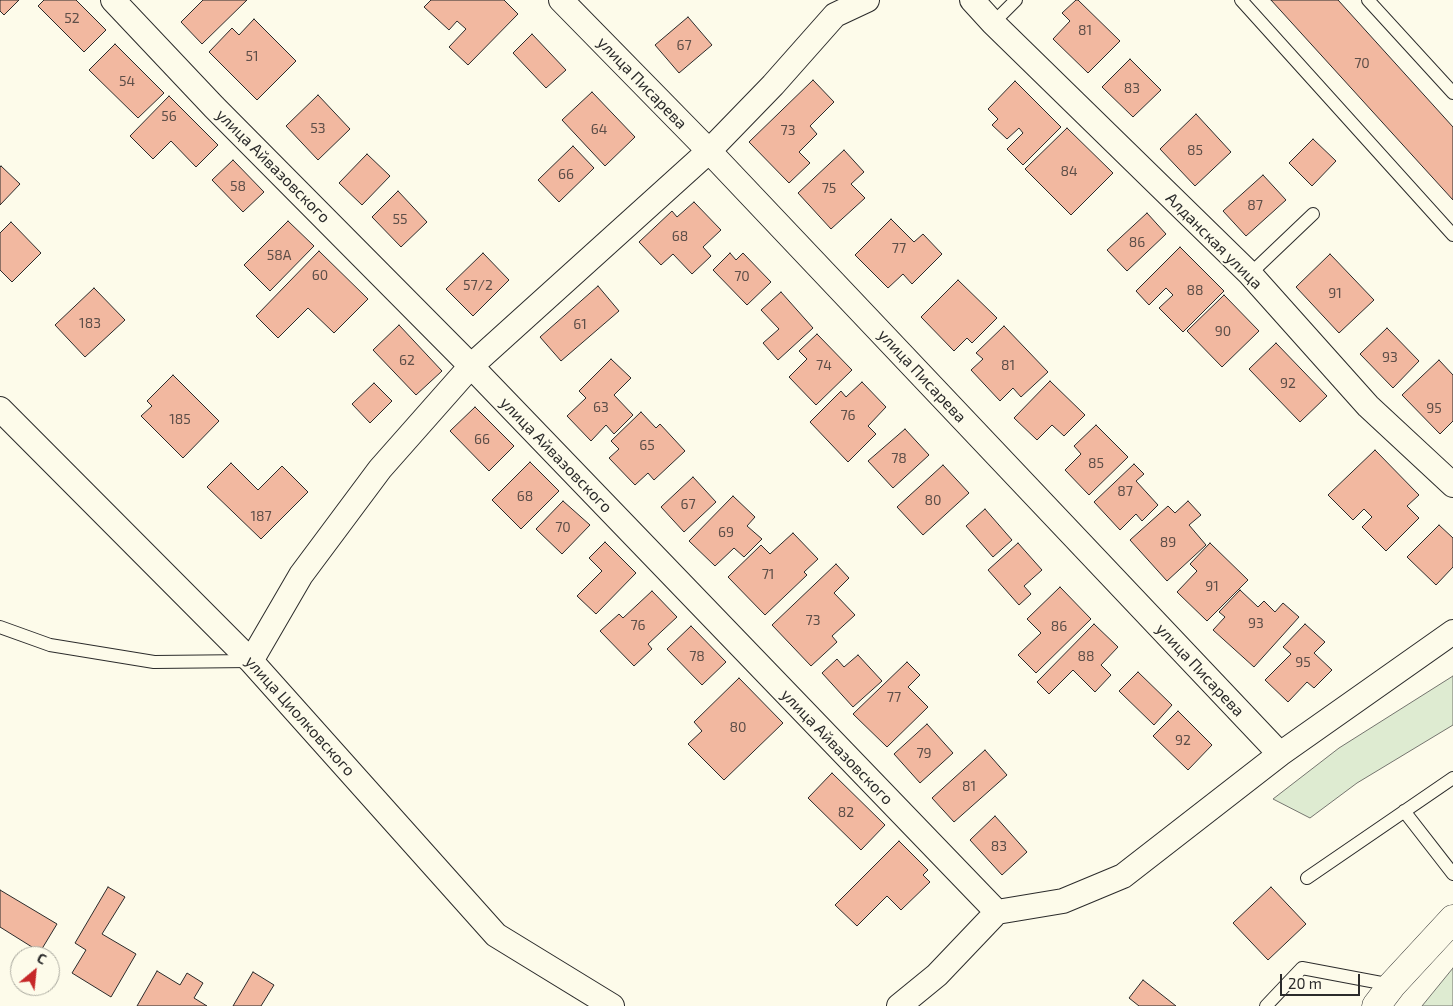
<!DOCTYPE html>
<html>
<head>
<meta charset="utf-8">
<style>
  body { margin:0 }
  #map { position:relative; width:1453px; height:1006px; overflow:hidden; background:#fdfbea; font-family:"Exo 2",sans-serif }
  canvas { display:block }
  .north { position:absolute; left:10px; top:946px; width:50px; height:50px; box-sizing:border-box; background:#fdfbea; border:1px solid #a9a89e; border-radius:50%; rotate:28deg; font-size:14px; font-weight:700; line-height:20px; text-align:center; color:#2b2b2b }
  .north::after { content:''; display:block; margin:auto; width:18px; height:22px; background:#c62828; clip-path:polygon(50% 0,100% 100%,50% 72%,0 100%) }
  .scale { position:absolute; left:1280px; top:974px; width:80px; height:22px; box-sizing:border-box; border:2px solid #2b2b2b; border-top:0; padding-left:6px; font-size:15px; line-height:18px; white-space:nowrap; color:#2b2b2b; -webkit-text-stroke:4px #fdfbea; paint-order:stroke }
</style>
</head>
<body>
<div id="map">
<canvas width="1453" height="1006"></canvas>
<div class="north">С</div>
<div class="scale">20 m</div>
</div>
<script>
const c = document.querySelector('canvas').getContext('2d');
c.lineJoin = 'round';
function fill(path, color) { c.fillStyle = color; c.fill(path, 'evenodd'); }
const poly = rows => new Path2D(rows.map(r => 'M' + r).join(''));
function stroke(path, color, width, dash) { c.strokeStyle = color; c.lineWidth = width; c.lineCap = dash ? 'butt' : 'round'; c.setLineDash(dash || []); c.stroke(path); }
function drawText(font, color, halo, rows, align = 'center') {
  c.font = font + ' "Exo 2",sans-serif'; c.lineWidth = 4; c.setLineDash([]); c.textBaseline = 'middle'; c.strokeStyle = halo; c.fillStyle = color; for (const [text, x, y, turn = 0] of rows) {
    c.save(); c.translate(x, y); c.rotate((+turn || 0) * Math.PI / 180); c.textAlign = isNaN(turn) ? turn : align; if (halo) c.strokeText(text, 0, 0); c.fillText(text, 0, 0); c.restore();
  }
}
const green = poly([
  [1453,676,1453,725,1357,783,1310,818,1273,799,1339,748,1453,676],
  [1453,968,1453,1006,1422,1006,1453,968]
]);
fill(green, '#deebd1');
stroke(green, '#74746e', 1);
const building = poly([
  [0,0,19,0,4,15,0,11,0,0],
  [44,0,76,0,106,30,84,52,38,6,44,0],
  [203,0,247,0,202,44,181,22,203,0],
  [431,0,504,0,518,14,468,65,449,47,466,29,457,21,449,30,424,7,431,0],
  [1076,0,1078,0,1120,41,1088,73,1053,39,1070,21,1062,13,1076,0],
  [1271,0,1338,0,1453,127,1453,200,1271,0],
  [688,17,712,45,679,73,655,45,688,17],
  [254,19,296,61,257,100,209,52,232,28,239,35,254,19],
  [532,34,566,70,546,88,513,53,532,34],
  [115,44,164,93,138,118,89,70,115,44],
  [1130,59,1161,90,1133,117,1102,87,1130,59],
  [813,80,834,102,810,126,817,134,799,152,810,163,789,183,749,142,813,80],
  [1015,81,1061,127,1023,165,1007,149,1023,133,1019,128,1007,139,992,125,998,119,988,109,1015,81],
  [592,92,635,137,605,166,562,120,592,92],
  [318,95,350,129,318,160,286,126,318,95],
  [169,96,218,145,196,167,171,141,153,159,130,136,169,96],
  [1196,114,1231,152,1195,186,1160,149,1196,114],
  [1067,128,1113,173,1071,215,1025,169,1067,128],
  [1313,139,1336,161,1312,186,1289,163,1313,139],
  [573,146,594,168,559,202,538,180,573,146],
  [844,150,864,172,851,184,865,198,831,229,798,193,844,150],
  [367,154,390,176,362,205,339,183,367,154],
  [233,160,264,192,243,212,212,180,233,160],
  [1,166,20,184,0,205,0,167,1,166],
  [1263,175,1286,200,1246,236,1223,211,1263,175],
  [398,191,427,222,401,247,372,217,398,191],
  [694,202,721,230,703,247,711,256,692,274,673,254,661,265,639,242,672,211,677,217,694,202],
  [1147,213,1166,234,1127,271,1107,250,1147,213],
  [891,219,914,242,923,234,942,254,912,284,903,274,888,288,855,255,891,219],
  [288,221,314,246,270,291,244,265,288,221],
  [11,222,41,253,12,282,0,270,0,233,11,222],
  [1180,247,1224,291,1183,332,1159,308,1173,295,1166,288,1149,305,1136,291,1180,247],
  [319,251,368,299,334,333,308,308,278,338,256,316,319,251],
  [483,253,509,280,473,316,446,289,483,253],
  [730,253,736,260,743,253,771,282,747,305,713,270,730,253],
  [1330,254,1374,300,1339,333,1296,287,1330,254],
  [958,280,997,318,972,343,967,338,954,351,921,317,958,280],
  [598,286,619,311,561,361,540,337,598,286],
  [94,288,125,320,85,357,55,325,94,288],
  [781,292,813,328,778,360,763,343,779,329,761,310,781,292],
  [1224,295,1259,331,1222,367,1187,331,1224,295],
  [399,325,442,371,416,395,373,350,399,325],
  [1004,326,1048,372,1021,397,1013,388,1000,401,971,370,983,359,976,353,1004,326],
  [1387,328,1419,361,1393,388,1360,354,1387,328],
  [817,334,852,370,816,405,789,377,807,359,799,351,817,334],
  [1276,343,1327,396,1300,422,1249,369,1276,343],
  [611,359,631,378,614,395,633,415,614,434,606,425,591,441,567,416,586,398,579,391,611,359],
  [1439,360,1453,375,1453,421,1440,434,1402,395,1439,360],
  [173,375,219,421,183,458,141,416,152,406,147,401,173,375],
  [1050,381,1085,415,1064,436,1052,425,1037,440,1014,418,1050,381],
  [862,382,886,407,868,426,876,434,848,462,810,422,841,391,846,397,862,382],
  [374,383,392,401,370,423,352,404,374,383],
  [475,407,514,446,489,471,450,431,475,407],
  [641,412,656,428,660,424,685,451,654,480,648,473,635,485,609,458,619,449,611,441,641,412],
  [1096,425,1128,457,1089,495,1065,470,1081,454,1074,446,1096,425],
  [905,429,929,455,893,488,868,461,905,429],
  [1375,450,1419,495,1407,506,1419,518,1386,551,1362,527,1372,517,1364,509,1353,520,1328,495,1375,450],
  [530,462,559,491,521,529,492,500,530,462],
  [231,463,258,490,282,466,308,492,261,539,207,487,231,463],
  [1134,464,1144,474,1136,481,1158,505,1142,521,1136,514,1120,530,1094,502,1134,464],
  [943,465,969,493,923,535,897,507,943,465],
  [693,477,716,502,684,532,661,507,693,477],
  [733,496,755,517,747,526,762,539,744,557,734,548,715,566,689,541,733,496],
  [563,501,590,525,562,554,536,529,563,501],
  [1188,501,1201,515,1189,525,1206,545,1167,581,1130,540,1168,506,1175,513,1188,501],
  [985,509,1012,540,993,557,966,526,985,509],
  [1439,525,1453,538,1453,567,1436,585,1407,557,1439,525],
  [793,533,818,559,804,572,807,575,765,615,728,577,761,545,770,554,793,533],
  [605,542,636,573,596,614,577,596,602,571,589,558,605,542],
  [1018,543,1042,570,1024,586,1031,594,1019,605,988,570,1018,543],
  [1210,543,1248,580,1207,621,1177,592,1197,571,1190,564,1210,543],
  [836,564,849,578,834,593,855,615,832,636,837,642,811,666,772,625,836,564],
  [1060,587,1091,619,1036,673,1018,655,1041,633,1027,619,1060,587],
  [1240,590,1258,607,1264,601,1275,612,1283,603,1299,617,1254,667,1213,630,1225,617,1219,612,1240,590],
  [652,591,677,617,648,644,652,649,634,666,600,631,619,614,623,618,652,591],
  [1094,624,1118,647,1101,665,1111,675,1095,692,1073,670,1049,694,1037,682,1094,624],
  [1305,624,1325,642,1314,653,1332,670,1314,688,1307,682,1288,702,1265,680,1291,654,1283,647,1305,624],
  [691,626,726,662,702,685,667,649,691,626],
  [858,655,882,681,853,707,822,673,837,659,844,667,858,655],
  [907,662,920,675,908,687,928,707,887,747,853,714,907,662],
  [1138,672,1172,705,1154,725,1119,691,1138,672],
  [739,678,783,723,724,780,688,744,702,731,694,722,739,678],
  [1178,711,1212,745,1188,770,1153,736,1178,711],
  [927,724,953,753,920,783,894,754,927,724],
  [985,750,1007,775,954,822,932,798,985,750],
  [832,773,885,825,861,850,808,798,832,773],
  [995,816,1027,852,1002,875,970,840,995,816],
  [899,841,928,870,923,875,930,882,901,910,887,896,857,926,835,905,899,841],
  [108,887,125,897,102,934,136,954,111,997,72,973,86,950,75,943,108,887],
  [1271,887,1306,924,1268,960,1233,923,1271,887],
  [0,890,57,924,40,952,0,927,0,890],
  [157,971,180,985,187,973,203,983,194,998,207,1006,137,1006,157,971],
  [253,972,274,985,261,1006,233,1006,253,972],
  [1143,980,1176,1006,1139,1006,1129,998,1143,980]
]);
fill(building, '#f2b8a0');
stroke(building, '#2b2b2b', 1);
const lane = poly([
  [1241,0,1453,235],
  [1368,0,1453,93],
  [993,23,1016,0],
  [1250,274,1313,214],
  [0,627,50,645,154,662,251,661],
  [1404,811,1453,874],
  [1307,878,1453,778],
  [1266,1006,1302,968,1392,985]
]);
const street = poly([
  [113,0,214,107,471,366,997,912],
  [561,0,709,151,1280,754],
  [972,0,993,23,1250,274,1368,406,1453,485],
  [0,409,251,661,496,935,612,1006],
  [251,661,301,575,380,469,471,366,709,151,773,85,835,15,867,0],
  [899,1006,937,975,997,912,1063,901,1123,876,1280,754,1453,632]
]);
const highway = poly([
  [1376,1006,1392,985,1453,919]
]);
stroke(lane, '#2b2b2b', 14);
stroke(street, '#2b2b2b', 26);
stroke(highway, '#2b2b2b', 29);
stroke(lane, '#fdfbea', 12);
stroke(street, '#fdfbea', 24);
stroke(highway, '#fdfbea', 28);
drawText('14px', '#5d4e48', null, [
  ["52",72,18],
  ["81",1085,30],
  ["67",684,45],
  ["51",252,56],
  ["70",1362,63],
  ["54",127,81],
  ["83",1132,88],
  ["56",169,116],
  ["53",318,128],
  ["64",599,129],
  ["73",788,130],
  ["85",1195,150],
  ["84",1069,171],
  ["66",566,174],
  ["58",238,186],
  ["75",829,188],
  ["87",1255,205],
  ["55",400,219],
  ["68",680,236],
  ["86",1137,242],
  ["77",899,248],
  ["58А",279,255],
  ["60",320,275],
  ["70",742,276],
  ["57/2",478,285],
  ["88",1195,290],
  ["91",1335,293],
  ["183",90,323],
  ["61",580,324],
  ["90",1223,331],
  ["93",1390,357],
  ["62",407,360],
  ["74",824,365],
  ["81",1008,365],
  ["92",1288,383],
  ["63",601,407],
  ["95",1434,408],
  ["76",848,415],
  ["185",180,419],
  ["66",482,439],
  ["65",647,445],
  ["78",899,458],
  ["85",1096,463],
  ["87",1125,491],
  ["68",525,496],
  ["80",933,500],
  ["67",688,504],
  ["187",261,516],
  ["70",563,527],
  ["69",726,532],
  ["89",1168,542],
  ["71",768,574],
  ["91",1212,586],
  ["73",813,620],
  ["93",1256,623],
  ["76",638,625],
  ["86",1059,626],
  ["78",697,656],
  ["88",1086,656],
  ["95",1303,662],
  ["77",894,697],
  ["80",738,727],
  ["92",1183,740],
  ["79",924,753],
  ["81",969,786],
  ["82",846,812],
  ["83",999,846]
]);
drawText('16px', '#2b2b2b', '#fdfbea', [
  ["улица Писарева",642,83,46],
  ["улица Айвазовского",273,166,45],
  ["Алданская улица",1214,241,45],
  ["улица Писарева",922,376,47],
  ["улица Айвазовского",556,455,46],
  ["улица Писарева",1200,670,47],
  ["улица Циолковского",300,716,48],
  ["улица Айвазовского",837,747,46]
]);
</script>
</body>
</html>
